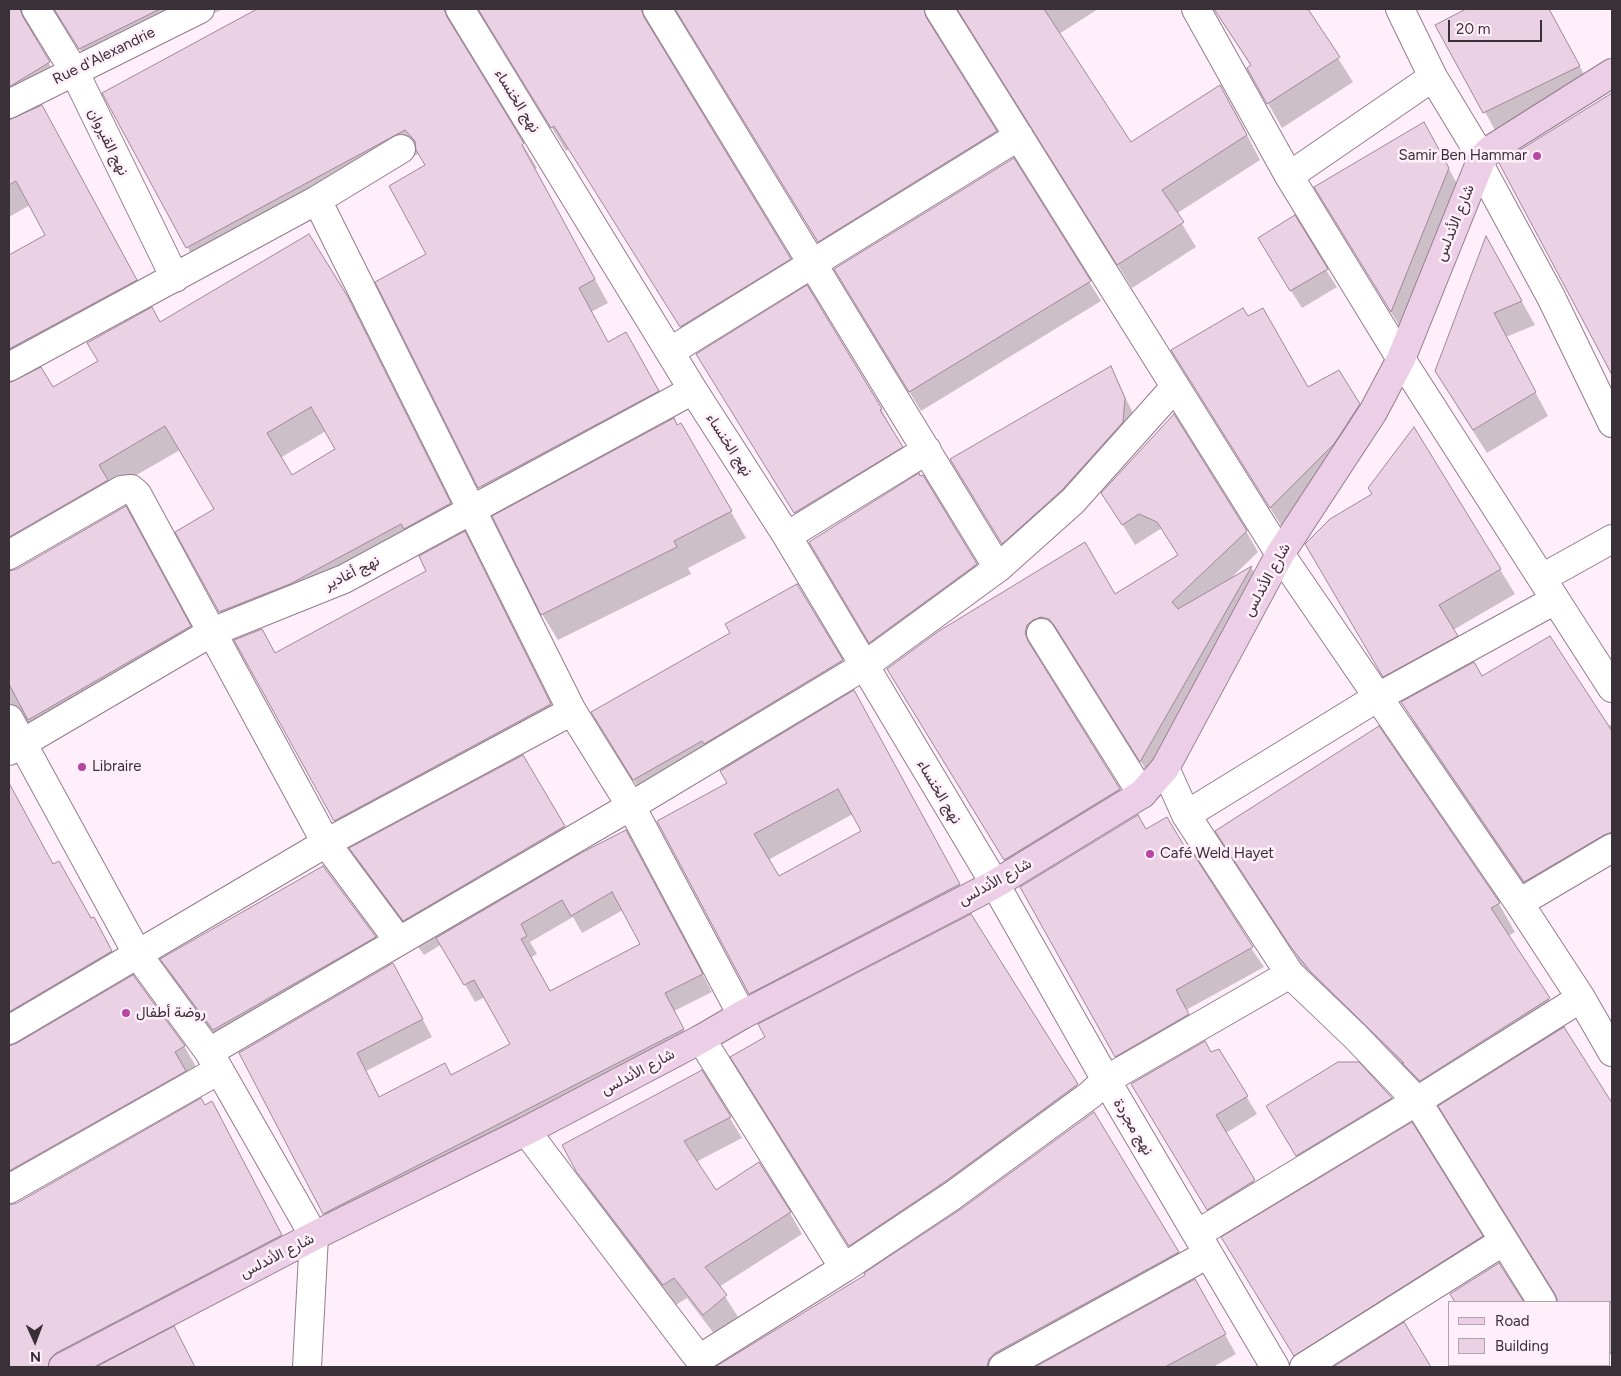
<!DOCTYPE html>
<html>
<head>
<meta charset="utf-8">
<style>
  body { margin:0 }
  #map { position:relative; width:1621px; height:1376px; overflow:hidden; background:#ffeffa; font-family:Figtree,sans-serif }
  canvas { display:block }
  .frame { position:absolute; inset:0; border:10px solid #3a3037; pointer-events:none }
  .legend { position:absolute; left:1448px; top:1301px; width:162px; height:65px; box-sizing:border-box; background:#ffeffa; border:1px solid #b0a3ac; margin:0; padding:6px 9px; list-style:none; font-size:15px; color:#3a3037 }
  .legend li { display:flex; align-items:center; gap:10px; height:25px }
  .legend b { width:25px; border:1px solid #b0a3ac }
  .north { position:absolute; left:10px; top:1316px; width:50px; height:50px; -webkit-text-stroke:4px #ffeffa; paint-order:stroke; rotate:178deg; font-size:14px; font-weight:700; line-height:20px; text-align:center; color:#3a3037 }
  .north::after { content:''; display:block; margin:auto; width:18px; height:22px; background:#3a3037; clip-path:polygon(50% 0,100% 100%,50% 72%,0 100%) }
  .scale { position:absolute; left:1448px; top:20px; width:94px; height:22px; box-sizing:border-box; border:2px solid #3a3037; border-top:0; padding-left:6px; font-size:15px; line-height:18px; white-space:nowrap; color:#3a3037; -webkit-text-stroke:4px #ffeffa; paint-order:stroke }
</style>
</head>
<body>
<div id="map">
<canvas width="1621" height="1376"></canvas>
<div class="frame"></div>
<ul class="legend">
<li><b style="height:6px;background:#eccfe6"></b>Road</li>
<li><b style="height:14px;background:#ebd1e4"></b>Building</li>
</ul>
<div class="north">N</div>
<div class="scale">20 m</div>
</div>
<script>
const c = document.querySelector('canvas').getContext('2d');
c.lineJoin = 'round';
function fill(path, color) { c.fillStyle = color; c.fill(path, 'evenodd'); }
const poly = rows => new Path2D(rows.map(r => 'M' + r).join(''));
function stroke(path, color, width, dash) { c.strokeStyle = color; c.lineWidth = width; c.lineCap = dash ? 'butt' : 'round'; c.setLineDash(dash || []); c.stroke(path); }
function drawText(font, color, halo, rows, align = 'center') {
  c.font = font + ' Figtree,Vazirmatn,sans-serif'; c.lineWidth = 5; c.setLineDash([]); c.textBaseline = 'middle'; c.strokeStyle = halo; c.fillStyle = color; for (const [text, x, y, turn = 0] of rows) {
    c.save(); c.translate(x, y); c.rotate((+turn || 0) * Math.PI / 180); c.textAlign = isNaN(turn) ? turn : align; if (halo) c.strokeText(text, 0, 0); c.fillText(text, 0, 0); c.restore();
  }
}
fill(poly([
  [9,9,223,9,94,72,65,25,58,19,35,27,35,40,63,87,9,120,56,131,150,304,15,377,9,383,53,389,160,323,347,297,464,528,234,636,177,532,215,509,180,450,112,489,9,572,139,532,204,651,9,737,9,256,47,236,30,205,9,217],
  [326,431,337,450,291,477,280,458],
  [259,9,1098,9,1059,34,1131,144,1234,110,1260,160,1176,214,1196,247,1132,288,968,25,962,20,952,17,938,27,938,39,1010,156,832,266,686,25,679,19,656,27,655,35,804,283,695,351,569,149,566,151,489,25,483,20,475,17,459,27,459,40,537,168,534,169,608,303,591,312,608,344,640,358,671,416,493,512,377,282,428,255,427,165,420,153,201,272,104,93],
  [1214,9,1307,9,1353,82,1282,128,1248,68,1251,66],
  [1468,9,1549,9,1594,93,1500,139,1437,26],
  [1612,95,1612,371,1501,163],
  [1436,145,1461,191,1403,332,1328,208],
  [1013,159,1101,301,921,411,847,289],
  [1269,256,1326,270,1337,287,1302,308],
  [1499,261,1535,325,1506,337,1548,416,1487,453,1450,395],
  [1110,367,1135,417,1013,561,962,477],
  [1184,370,1308,388,1359,404,1370,425,1282,527],
  [708,372,881,409,912,465,805,530],
  [681,424,746,538,688,568,691,574,558,640,542,614,677,426],
  [1414,429,1515,594,1453,630,1471,661,1398,700,1307,544,1374,495],
  [1103,493,1246,531,1258,552,1232,577,1251,567,1263,588,1153,781,1068,646,1062,640,1054,638,1039,647,1037,655,1038,661,1131,810,1017,881,900,690,940,632,1115,596,1179,556,1162,528,1135,545],
  [464,533,562,725,346,840,335,821,275,655,428,571],
  [810,542,976,565,986,581,880,659],
  [797,586,857,687,852,690,974,910,764,1018,750,993,729,784,719,766,649,805,608,739,732,634],
  [853,814,863,832,779,877,768,860],
  [1481,678,1608,726,1612,724,1612,861,1538,905,1416,726,1402,703],
  [1378,728,1499,904,1515,932,1508,936,1549,999,1565,1027,1564,1028,1610,1101,1612,1099,1612,1360,1610,1361,1610,1302,1559,1302,1558,1297,1440,1106,1436,1108,1308,974,1217,831],
  [523,756,580,855,636,849,712,992,674,1011,693,1047,334,1231,241,1053,403,982,432,1037,366,1071,380,1098,451,1076,512,1044,485,997,475,1002,442,944,424,955,371,883,351,849],
  [623,910,642,945,550,993,530,958,537,954,530,942,573,917,582,933],
  [12,792,53,865,107,942,125,975,14,1040,9,1046,9,794],
  [1185,851,1264,967,1186,1010,1200,1034,1127,1076,1026,898],
  [970,916,1091,1109,864,1269,746,1081],
  [375,937,385,955,224,1047,172,977,162,959],
  [17,1045,184,1046,198,1070,9,1205,9,1047],
  [1218,1050,1257,1114,1226,1133,1264,1199,1218,1227,1143,1102],
  [701,1071,742,1138,696,1162,715,1192,790,1213,802,1234,719,1287,738,1317,715,1335,687,1298,676,1305,590,1192,577,1170],
  [1391,1098,1401,1116,1307,1173,1267,1106],
  [204,1106,225,1126,294,1259,87,1367,9,1367,9,1206,17,1204],
  [1093,1114,1190,1273,1018,1367,734,1367,730,1360,867,1275,962,1210],
  [1482,1237,1493,1256,1302,1367,1234,1257],
  [1499,1264,1524,1302,1456,1302,1452,1294],
  [1194,1281,1236,1354,1213,1367,1037,1367],
  [1404,1324,1430,1367,1334,1367],
  [174,1328,195,1367,99,1367],
  [1485,1365,1610,1365,1612,1367,1481,1367]
]), '#0003');
const building = poly([
  [9,9,20,9,23,17,50,62,9,87,9,9],
  [54,9,160,9,79,49,54,9],
  [257,9,444,9,447,17,524,143,522,145,595,279,579,288,608,342,626,332,659,391,478,488,375,282,426,254,389,186,425,165,416,150,415,141,405,130,186,248,102,93,257,9],
  [478,9,641,9,644,17,791,259,680,327,554,126,551,128,478,9],
  [675,9,924,9,926,17,997,131,818,242,675,9],
  [957,9,1044,9,1131,142,1220,85,1247,135,1162,190,1184,222,1117,265,957,9],
  [1214,9,1308,9,1340,57,1267,104,1247,68,1251,65,1214,9],
  [1466,9,1549,9,1580,66,1483,113,1435,25,1466,9],
  [1612,93,1612,375,1499,163,1612,93],
  [42,105,137,280,9,349,9,255,45,235,16,181,9,185,9,120,42,105],
  [1424,122,1449,168,1391,312,1314,187,1424,122],
  [1014,158,1091,281,909,392,834,269,1014,158],
  [1295,215,1328,269,1290,291,1258,238,1295,215],
  [309,234,348,297,451,503,404,529,401,524,290,584,219,612,175,532,214,509,165,426,99,465,108,480,9,537,9,383,41,367,53,387,98,361,87,343,152,307,160,322,309,234],
  [311,407,335,449,292,475,267,433,311,407],
  [1486,236,1522,301,1494,313,1536,392,1473,430,1435,371,1486,236],
  [807,285,882,409,880,410,903,447,794,513,696,354,807,285],
  [1243,308,1248,316,1263,308,1308,387,1339,370,1360,404,1334,444,1270,508,1171,350,1243,308],
  [1111,366,1125,398,1123,422,1062,490,1002,544,950,459,1111,366],
  [1174,414,1247,531,1172,602,1178,609,1252,566,1140,762,1054,625,1049,619,1041,617,1033,620,1027,625,1025,633,1028,641,1120,789,1004,860,887,669,939,631,1085,542,1115,594,1178,555,1157,522,1139,514,1122,525,1101,493,1174,414],
  [674,418,677,425,681,423,732,511,674,541,677,547,541,615,492,516,674,418],
  [1414,427,1501,569,1439,605,1458,636,1383,677,1305,544,1330,519,1372,494,1368,488,1414,427],
  [919,473,920,476,923,475,977,564,869,643,809,542,919,473],
  [126,506,191,626,28,720,9,684,9,571,17,569,126,506],
  [465,531,551,704,334,821,234,640,262,629,275,653,426,571,419,556,465,531],
  [797,584,843,660,704,744,702,741,633,780,591,712,730,633,725,624,797,584],
  [1550,636,1612,731,1612,832,1604,835,1524,882,1401,702,1474,662,1482,676,1550,636],
  [854,690,960,884,749,994,657,821,727,783,720,771,854,690],
  [838,789,861,831,779,876,754,834,838,789],
  [1379,726,1500,903,1491,908,1550,998,1420,1081,1402,1063,1404,1063,1310,971,1290,946,1215,831,1379,726],
  [523,755,565,826,403,921,349,848,523,755],
  [9,783,53,864,59,861,91,918,94,917,112,951,9,1012,9,783],
  [1138,815,1146,829,1167,817,1186,849,1189,847,1253,947,1176,990,1189,1014,1115,1057,1020,887,1138,815],
  [626,830,703,974,665,993,684,1029,323,1214,239,1053,393,963,423,1019,357,1053,379,1097,445,1063,451,1075,510,1044,474,980,464,985,436,938,581,853,626,830],
  [612,892,640,944,550,991,521,939,527,936,521,924,562,900,571,916,612,892],
  [323,866,376,937,213,1030,160,959,323,866],
  [971,914,1078,1084,943,1183,849,1246,730,1057,765,1037,758,1024,971,914],
  [133,975,185,1046,175,1052,186,1071,9,1171,9,1046,17,1043,133,975],
  [1564,1027,1612,1103,1612,1302,1558,1302,1555,1294,1438,1106,1564,1027],
  [1205,1041,1211,1052,1219,1049,1248,1096,1216,1115,1255,1180,1207,1210,1131,1084,1205,1041],
  [1338,1062,1359,1062,1392,1098,1296,1156,1266,1106,1338,1062],
  [702,1070,731,1117,684,1141,716,1190,759,1162,791,1212,705,1267,727,1295,703,1315,674,1278,663,1285,576,1171,562,1145,702,1070],
  [201,1098,205,1105,212,1101,282,1235,56,1353,50,1359,48,1367,9,1367,9,1205,17,1203,201,1098],
  [1094,1112,1179,1252,995,1353,989,1359,987,1367,715,1367,865,1275,864,1273,961,1209,1094,1112],
  [1412,1122,1483,1236,1294,1356,1221,1237,1412,1122],
  [1499,1263,1524,1302,1455,1302,1450,1294,1499,1263],
  [1195,1279,1226,1334,1165,1367,1035,1367,1195,1279],
  [1404,1322,1431,1367,1333,1367,1404,1322],
  [174,1326,195,1367,96,1367,174,1326]
]);
fill(building, '#ebd1e4');
stroke(building, '#9f8799', 1);
const street = poly([
  [36,9,74,71,175,278],
  [460,9,693,390,787,536,995,884,1106,1080,1275,1367],
  [657,9,998,568],
  [939,9,1280,554,1519,903,1581,998,1612,1052],
  [1196,9,1289,176,1401,359,1612,688],
  [1400,9,1433,77,1482,158],
  [9,104,200,9],
  [1479,164,1551,297,1612,423],
  [1289,176,1433,77],
  [317,200,572,711,631,806,742,1015],
  [671,351,1019,136],
  [9,367,317,200,401,149],
  [787,536,927,450],
  [9,555,122,490,131,489,137,494,326,843,398,940],
  [1542,578,1612,539],
  [1041,633,1142,794],
  [9,719,138,955,209,1052,314,1236,307,1367],
  [9,751,212,632,344,579,693,390],
  [1165,768,1186,815,1290,974,1355,1036,1417,1101,1542,1302],
  [1186,815,1378,697,1555,600],
  [1519,903,1612,848],
  [9,1030,326,843,572,711],
  [701,1039,844,1268],
  [209,1052,631,806,864,666,998,568,1073,501,1175,387],
  [526,1131,699,1359,844,1268,952,1196,1090,1095,1106,1080,1290,974],
  [9,1189,219,1070],
  [1197,1234,1417,1101,1581,998],
  [1003,1367,1208,1254],
  [1304,1367,1504,1241],
  [1599,1367,1602,1365]
]);
const secondary = poly([
  [63,1367,314,1236,526,1131,701,1039,742,1015,995,884,1142,794,1165,768,1280,554,1373,412,1401,359,1482,158,1490,150,1612,73]
]);
stroke(street, '#937c8d', 30);
stroke(secondary, '#937c8d', 30);
stroke(street, '#fff', 28);
stroke(secondary, '#eccfe6', 28);
for (const [x, y, r, color] of [
  [1537,156,5,"#b646a2"],
  [82,767,5,"#b646a2"],
  [1150,854,5,"#b646a2"],
  [126,1013,5,"#b646a2"]
]) { const dot = new Path2D(); dot.arc(x, y, r, 0, 2 * Math.PI); c.fillStyle = color; c.fill(dot); stroke(dot, '#ffeffa', 2); }
drawText('15px', '#3a3037', '#ffeffa', [
  ["Rue d'Alexandrie",104,56,-26],
  ["نهج الخنساء",517,101,58],
  ["نهج القيروان",108,142,64],
  ["شارع الأندلس",1455,223,-68],
  ["نهج الخنساء",729,445,57],
  ["نهج أغادير",352,573,-26],
  ["شارع الأندلس",1267,580,-61],
  ["نهج الخنساء",939,792,59],
  ["شارع الأندلس",995,882,-29],
  ["شارع الأندلس",638,1072,-28],
  ["نهج مجردة",1133,1127,59],
  ["شارع الأندلس",277,1256,-27]
]);
drawText('15px', '#3a3037', '#ffeffa', [
  ["Samir Ben Hammar",1527,156,"right"],
  ["Libraire",92,767],
  ["Café Weld Hayet",1160,854],
  ["روضة أطفال",136,1013]
], 'left');
</script>
</body>
</html>
